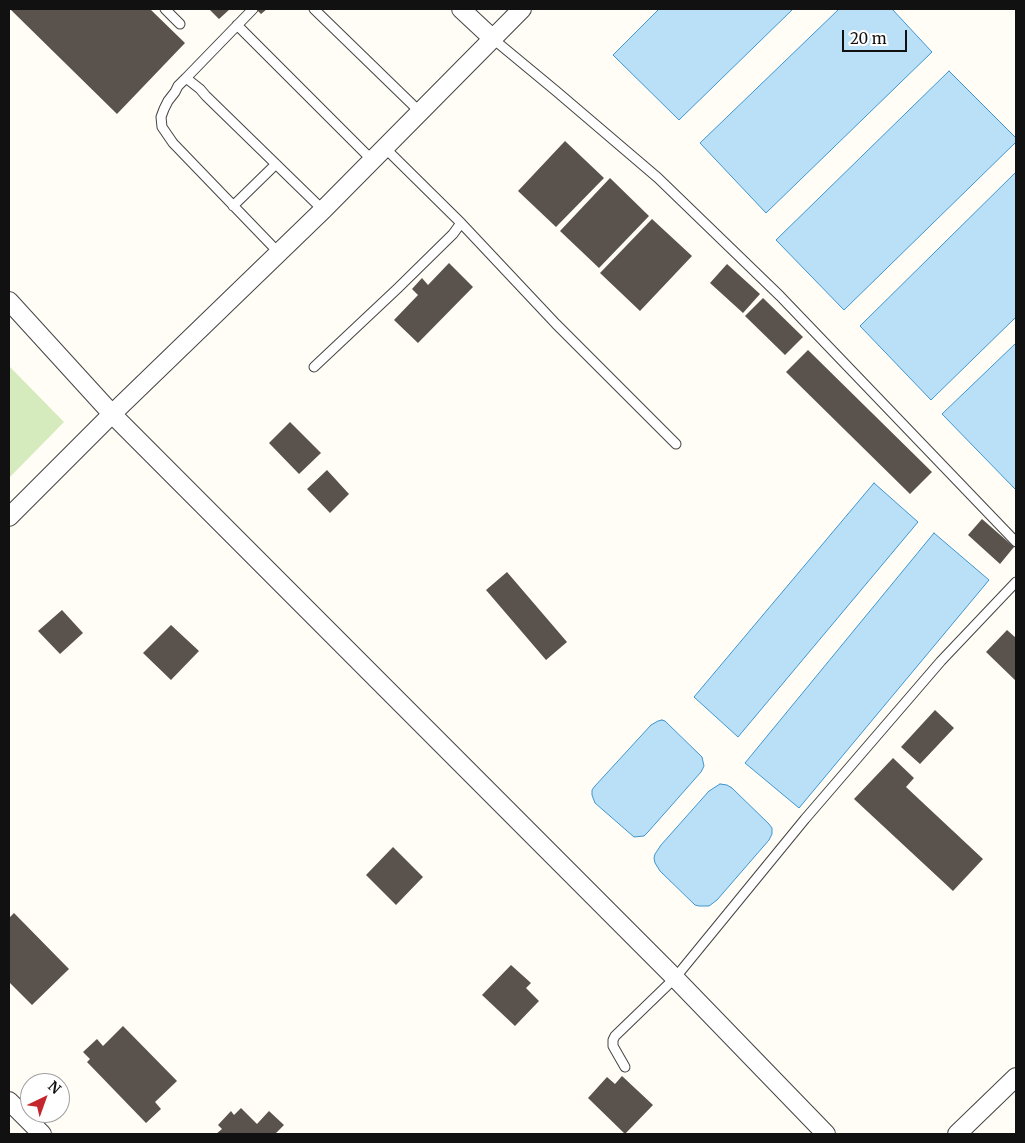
<!DOCTYPE html>
<html>
<head>
<meta charset="utf-8">
<style>
  body { margin:0 }
  #map { position:relative; width:1025px; height:1143px; overflow:hidden; background:#fffdf5; font-family:Merriweather,serif }
  canvas { display:block }
  .frame { position:absolute; inset:0; border:10px solid #111; pointer-events:none }
  .north { position:absolute; left:20px; top:1073px; width:50px; height:50px; box-sizing:border-box; background:#fff; border:1px solid #a0a0a0; border-radius:50%; rotate:42deg; font-size:14px; font-weight:700; line-height:20px; text-align:center; color:#111 }
  .north::after { content:''; display:block; margin:auto; width:18px; height:22px; background:#c4262e; clip-path:polygon(50% 0,100% 100%,50% 72%,0 100%) }
  .scale { position:absolute; left:842px; top:30px; width:65px; height:22px; box-sizing:border-box; border:2px solid #111; border-top:0; padding-left:6px; font-size:15px; line-height:18px; white-space:nowrap; color:#111; -webkit-text-stroke:4px #fff; paint-order:stroke }
</style>
</head>
<body>
<div id="map">
<canvas width="1025" height="1143"></canvas>
<div class="frame"></div>
<div class="north">N</div>
<div class="scale">20 m</div>
</div>
<script>
const c = document.querySelector('canvas').getContext('2d');
c.lineJoin = 'round';
function fill(path, color) { c.fillStyle = color; c.fill(path, 'evenodd'); }
const poly = rows => new Path2D(rows.map(r => 'M' + r).join(''));
function stroke(path, color, width, dash) { c.strokeStyle = color; c.lineWidth = width; c.lineCap = dash ? 'butt' : 'round'; c.setLineDash(dash || []); c.stroke(path); }
fill(poly([
  [9,366,64,422,9,478]
]), '#d5ebbd');
const water = poly([
  [659,9,793,9,679,120,613,55,659,9],
  [839,9,892,9,932,52,766,213,700,143,839,9],
  [949,71,1016,138,1016,142,844,310,776,240,949,71],
  [1016,172,1016,317,931,400,860,326,1016,172],
  [1016,343,1016,490,942,414,1016,343],
  [874,483,918,522,738,737,694,697,874,483],
  [934,533,989,580,799,808,745,763,934,533],
  [662,720,665,721,702,757,704,766,701,772,648,832,644,836,634,837,595,803,592,795,592,790,595,786,651,725,658,721,662,720],
  [720,784,727,785,732,788,769,824,772,828,772,834,769,840,717,900,709,906,699,906,695,905,660,871,655,863,654,858,655,854,661,845,709,791,720,784]
]);
fill(water, '#b9e0f7');
stroke(water, '#3f96cf', 1);
fill(poly([
  [10,9,150,9,185,43,117,114],
  [209,9,230,9,219,19],
  [256,9,267,9,261,14],
  [565,141,604,178,556,227,518,191],
  [610,178,649,216,599,268,560,231],
  [652,219,692,256,640,311,600,273],
  [449,263,473,287,418,343,394,320,418,295,412,289,422,278,428,285],
  [727,264,760,294,743,313,710,283],
  [763,298,803,337,785,355,745,316],
  [808,350,932,472,910,494,786,372],
  [290,422,321,453,299,474,269,443],
  [327,470,349,494,330,513,307,489],
  [982,519,1014,547,1000,564,968,535],
  [507,572,567,642,546,660,486,590],
  [62,610,83,633,60,654,38,631],
  [171,625,199,651,171,680,143,653],
  [1007,630,1016,638,1016,681,986,652],
  [935,710,954,728,920,764,901,747],
  [893,758,914,778,906,787,983,859,953,891,854,799],
  [393,847,423,877,396,905,366,875],
  [14,913,69,969,32,1005,9,982,9,918],
  [511,965,531,983,526,988,539,1001,515,1026,482,995],
  [123,1026,177,1081,155,1102,161,1109,146,1123,87,1062,90,1059,83,1052,97,1039,103,1046],
  [622,1076,653,1105,625,1134,588,1098,607,1077,615,1084],
  [241,1108,257,1124,269,1111,284,1125,275,1134,216,1134,222,1129,218,1125,231,1111,234,1115]
]), '#5a524d');
const lane = poly([
  [165,9,180,24],
  [314,9,420,112],
  [237,25,372,160],
  [492,38,556,91,658,178,780,296,1016,542],
  [186,78,253,9],
  [233,206,276,164],
  [461,223,556,324,676,444],
  [279,253,173,143,162,127,161,117,164,109,168,101,175,92,178,86,186,78,200,89,206,96,323,210],
  [314,367,398,288,453,234,461,223,385,148],
  [625,1067,613,1046,613,1040,615,1036,675,978,805,819,941,661,1016,582]
]);
const street = poly([
  [461,9,492,38],
  [9,301,112,414,675,978,826,1134],
  [9,517,112,414,323,210,522,9],
  [9,1101,42,1134],
  [957,1134,1016,1077]
]);
stroke(lane, '#444', 11);
stroke(street, '#444', 20);
stroke(lane, '#fff', 9);
stroke(street, '#fff', 18);
</script>
</body>
</html>
